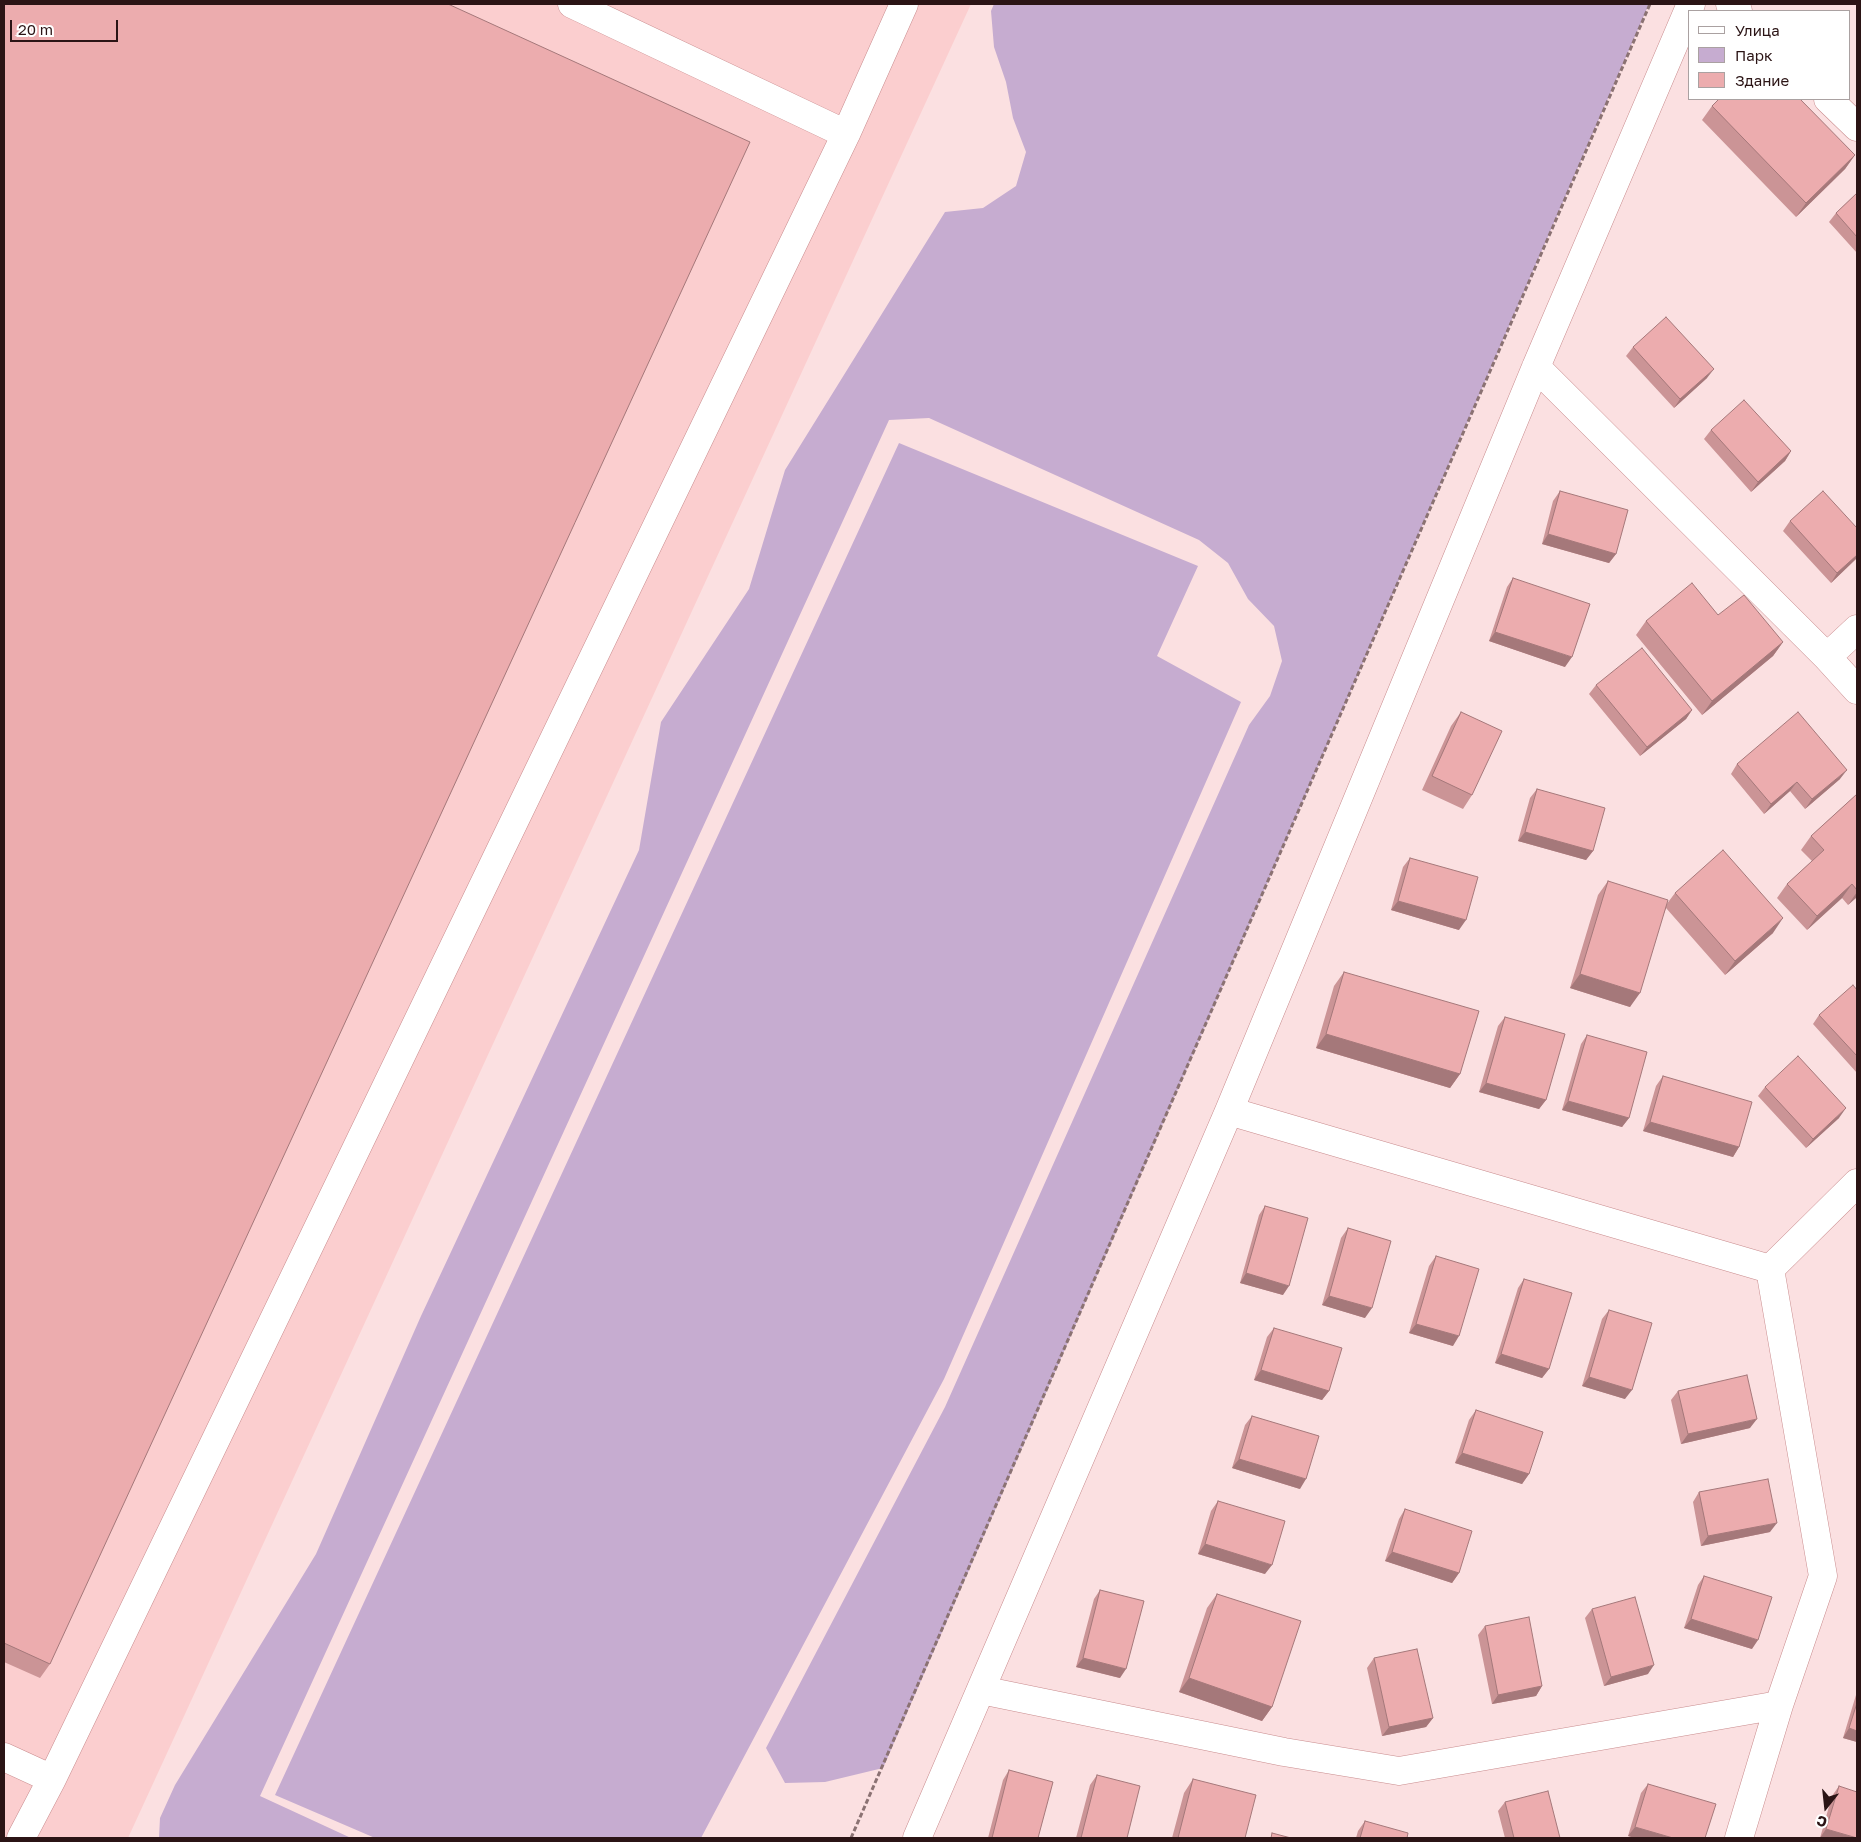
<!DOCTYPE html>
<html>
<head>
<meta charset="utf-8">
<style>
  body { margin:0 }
  #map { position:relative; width:1861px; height:1842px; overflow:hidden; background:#fbe0e1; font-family:"Golos Text",sans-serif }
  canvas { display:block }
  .frame { position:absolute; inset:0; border:5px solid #2b1415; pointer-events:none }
  .legend { position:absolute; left:1688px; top:10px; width:162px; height:90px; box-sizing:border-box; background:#fff; border:1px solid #aaa1a1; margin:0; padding:6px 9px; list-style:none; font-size:15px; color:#2b1415 }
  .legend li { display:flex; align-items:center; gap:10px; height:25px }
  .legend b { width:25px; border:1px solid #aaa1a1 }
  .north { position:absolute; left:1801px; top:1782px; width:50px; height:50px; -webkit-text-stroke:4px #fff; paint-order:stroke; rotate:196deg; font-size:14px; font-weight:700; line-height:20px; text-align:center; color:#2b1415 }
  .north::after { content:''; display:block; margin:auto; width:18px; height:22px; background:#2b1415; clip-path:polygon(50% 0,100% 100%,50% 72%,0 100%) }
  .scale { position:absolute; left:10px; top:20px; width:108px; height:22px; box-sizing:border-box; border:2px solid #2b1415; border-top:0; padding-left:6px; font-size:15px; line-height:18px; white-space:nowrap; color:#2b1415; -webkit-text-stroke:4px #fff; paint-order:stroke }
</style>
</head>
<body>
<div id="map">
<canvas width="1861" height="1842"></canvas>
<div class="frame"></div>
<ul class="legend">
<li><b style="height:6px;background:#fff"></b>Улица</li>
<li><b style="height:14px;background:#c6acd0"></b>Парк</li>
<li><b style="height:14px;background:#ecacae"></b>Здание</li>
</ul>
<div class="north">С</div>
<div class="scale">20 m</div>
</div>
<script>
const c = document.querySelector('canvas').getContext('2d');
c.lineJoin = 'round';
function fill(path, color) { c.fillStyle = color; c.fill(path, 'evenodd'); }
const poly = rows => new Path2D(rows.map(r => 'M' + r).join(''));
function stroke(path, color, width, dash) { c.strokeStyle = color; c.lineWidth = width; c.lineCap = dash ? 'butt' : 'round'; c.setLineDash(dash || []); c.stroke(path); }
fill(poly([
  [4,4,971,4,128,1838,4,1838]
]), '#fbcecf');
fill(poly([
  [994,4,1649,4,883,1768,825,1782,785,1783,766,1748,945,1407,1249,725,1270,696,1282,661,1274,626,1248,599,1228,563,1199,540,929,418,889,420,260,1796,351,1838,159,1838,160,1818,175,1785,316,1554,421,1316,639,850,661,722,749,589,785,470,945,212,983,208,1016,186,1026,152,1013,118,1006,82,994,47,991,11],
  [899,443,1198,566,1157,656,1241,702,944,1379,701,1838,375,1838,275,1795]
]), '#c6acd0');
const minor = poly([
  [1730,4,1738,11],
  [1828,99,1857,127],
  [846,134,904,4],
  [1536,367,1827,657,1857,690],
  [1827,657,1857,629],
  [1229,1111,1770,1269,1823,1576,1779,1705,1739,1838],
  [1770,1269,1857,1183],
  [981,1690,1284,1752,1399,1771,1779,1705],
  [4,1757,52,1779,846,134,572,4],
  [21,1838,52,1779],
  [917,1838,1229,1111,1536,367,1691,4]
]);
stroke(minor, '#c98c8e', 29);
stroke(poly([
  [851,1838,1650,4]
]), '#8b7273', 3, [5, 2.5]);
stroke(minor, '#fff', 28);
fill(poly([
  [4,4,50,1664,40,1678,4,1662],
  [1712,106,1855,155,1845,169,1796,217,1702,120],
  [1857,193,1857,253,1829,222,1836,213],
  [1633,347,1707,378,1674,408,1626,356],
  [1711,430,1791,451,1785,461,1751,492,1704,439],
  [1560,491,1616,554,1609,563,1542,544,1553,501],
  [1790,521,1857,558,1831,583,1783,531],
  [1513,578,1565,667,1489,641,1507,587],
  [1718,615,1783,642,1773,656,1702,715,1636,635,1646,621],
  [1596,685,1692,710,1686,719,1640,756,1589,694],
  [1461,712,1472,795,1463,809,1422,790,1451,726],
  [1737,764,1840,779,1805,809,1790,791,1764,814,1731,774],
  [1537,789,1593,851,1586,860,1518,841,1530,798],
  [1857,794,1857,897,1848,905,1842,898,1807,930,1777,898,1787,884,1812,861,1801,850,1811,836],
  [1410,858,1459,930,1391,910,1403,867],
  [1608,881,1666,905,1675,893,1773,933,1725,975,1666,908,1630,1007,1570,988,1598,895],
  [1344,972,1460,1074,1450,1088,1316,1048,1334,986],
  [1857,990,1857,1073,1813,1024,1819,1015],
  [1505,1017,1546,1100,1539,1109,1479,1092,1498,1026],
  [1587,1035,1629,1118,1622,1127,1562,1110,1581,1044],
  [1663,1076,1739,1147,1733,1157,1643,1131,1656,1086],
  [1765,1087,1839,1118,1806,1148,1758,1096],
  [1265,1206,1283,1295,1240,1283,1259,1215],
  [1348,1228,1365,1318,1322,1305,1341,1238],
  [1436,1256,1453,1346,1409,1333,1429,1266],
  [1524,1279,1549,1369,1542,1378,1495,1363,1518,1288],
  [1609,1310,1625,1399,1582,1386,1602,1319],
  [1274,1328,1329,1391,1322,1400,1254,1380,1267,1337],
  [1678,1391,1750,1428,1681,1444,1671,1400],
  [1476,1410,1529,1474,1522,1484,1455,1463,1469,1420],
  [1252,1416,1300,1489,1232,1468,1245,1425],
  [1699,1492,1770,1532,1701,1546,1693,1502],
  [1218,1501,1265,1574,1198,1554,1211,1511],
  [1405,1509,1459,1573,1452,1583,1385,1561,1399,1519],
  [1704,1576,1752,1649,1684,1628,1698,1585],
  [1100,1590,1120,1678,1076,1667,1094,1599],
  [1217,1594,1272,1707,1262,1721,1179,1692,1207,1608],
  [1592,1609,1648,1674,1604,1686,1585,1618],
  [1485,1626,1542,1686,1536,1696,1492,1704,1478,1635],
  [1374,1658,1433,1718,1426,1727,1382,1736,1367,1668],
  [1857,1693,1857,1742,1843,1738,1856,1695],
  [1009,1770,1038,1838,988,1838,1003,1780],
  [1097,1775,1127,1838,1076,1838,1090,1785],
  [1193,1779,1245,1838,1172,1838,1184,1793],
  [1648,1784,1705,1838,1635,1838,1628,1836,1641,1793],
  [1839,1786,1857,1838,1820,1838,1832,1796],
  [1505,1802,1560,1838,1505,1838,1498,1811],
  [1365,1821,1407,1838,1356,1838,1358,1831]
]), '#cb9496');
fill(poly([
  [1855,155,1845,169,1796,217,1806,203],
  [1714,369,1707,378,1674,408,1680,399],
  [1791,451,1785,461,1751,492,1758,482],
  [1548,534,1616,554,1609,563,1542,544],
  [1857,555,1857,558,1831,583,1837,573],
  [1495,632,1572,657,1565,667,1489,641],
  [1783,642,1773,656,1702,715,1712,701],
  [1692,710,1686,719,1640,756,1647,747],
  [1847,770,1840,779,1805,809,1812,799],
  [1797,782,1790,791,1764,814,1771,804],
  [1525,832,1593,851,1586,860,1518,841],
  [1852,884,1842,898,1807,930,1817,916],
  [1857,892,1857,897,1848,905],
  [1398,901,1466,920,1459,930,1391,910],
  [1783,918,1773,933,1725,975,1735,961],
  [1580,974,1640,993,1630,1007,1570,988],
  [1326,1034,1460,1074,1450,1088,1316,1048],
  [1486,1083,1546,1100,1539,1109,1479,1092],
  [1568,1101,1629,1118,1622,1127,1562,1110],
  [1846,1108,1839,1118,1806,1148,1813,1139],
  [1650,1122,1739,1147,1733,1157,1643,1131],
  [1246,1273,1289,1286,1283,1295,1240,1283],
  [1329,1296,1372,1308,1365,1318,1322,1305],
  [1416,1324,1459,1336,1453,1346,1409,1333],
  [1501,1354,1549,1369,1542,1378,1495,1363],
  [1261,1370,1329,1391,1322,1400,1254,1380],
  [1589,1377,1632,1390,1625,1399,1582,1386],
  [1757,1419,1750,1428,1681,1444,1688,1434],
  [1462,1453,1529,1474,1522,1484,1455,1463],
  [1239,1459,1306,1479,1300,1489,1232,1468],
  [1777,1523,1770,1532,1701,1546,1708,1536],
  [1205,1544,1272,1565,1265,1574,1198,1554],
  [1392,1552,1459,1573,1452,1583,1385,1561],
  [1691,1619,1758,1640,1752,1649,1684,1628],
  [1083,1658,1126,1669,1120,1678,1076,1667],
  [1654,1665,1648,1674,1604,1686,1611,1677],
  [1189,1678,1272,1707,1262,1721,1179,1692],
  [1542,1686,1536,1696,1492,1704,1498,1695],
  [1433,1718,1426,1727,1382,1736,1389,1727],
  [1849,1728,1857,1731,1857,1742,1843,1738],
  [1635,1827,1673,1838,1635,1838,1628,1836],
  [1826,1829,1856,1838,1820,1838]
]), '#a5787a');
const building = poly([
  [4,4,448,4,750,142,50,1664,4,1643,4,4],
  [1719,99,1800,99,1855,155,1806,203,1712,106,1719,99],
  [1857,193,1857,237,1836,213,1857,193],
  [1666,317,1714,369,1680,399,1633,347,1666,317],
  [1744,400,1791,451,1758,482,1711,430,1744,400],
  [1560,491,1628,510,1616,554,1548,534,1560,491],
  [1823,491,1857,528,1857,555,1837,573,1790,521,1823,491],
  [1513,578,1590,604,1572,657,1495,632,1513,578],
  [1692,583,1718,615,1744,595,1783,642,1712,701,1646,621,1692,583],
  [1642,648,1692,710,1647,747,1596,685,1642,648],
  [1461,712,1502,731,1472,795,1432,776,1461,712],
  [1798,712,1847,770,1812,799,1797,782,1771,804,1737,764,1798,712],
  [1537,789,1605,808,1593,851,1525,832,1537,789],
  [1857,794,1857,890,1852,884,1817,916,1787,884,1824,850,1811,836,1857,794],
  [1723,850,1783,918,1735,961,1675,893,1723,850],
  [1410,858,1478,877,1466,920,1398,901,1410,858],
  [1608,881,1668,900,1640,993,1580,974,1608,881],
  [1344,972,1479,1011,1460,1074,1326,1034,1344,972],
  [1853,985,1857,990,1857,1056,1819,1015,1853,985],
  [1505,1017,1565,1034,1546,1100,1486,1083,1505,1017],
  [1587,1035,1647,1052,1629,1118,1568,1101,1587,1035],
  [1798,1056,1846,1108,1813,1139,1765,1087,1798,1056],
  [1663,1076,1752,1102,1739,1147,1650,1122,1663,1076],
  [1265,1206,1308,1218,1289,1286,1246,1273,1265,1206],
  [1348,1228,1391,1241,1372,1308,1329,1296,1348,1228],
  [1436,1256,1479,1269,1459,1336,1416,1324,1436,1256],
  [1524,1279,1572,1293,1549,1369,1501,1354,1524,1279],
  [1609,1310,1652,1323,1632,1390,1589,1377,1609,1310],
  [1274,1328,1342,1348,1329,1391,1261,1370,1274,1328],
  [1747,1375,1757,1419,1688,1434,1678,1391,1747,1375],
  [1476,1410,1543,1432,1529,1474,1462,1453,1476,1410],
  [1252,1416,1319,1436,1306,1479,1239,1459,1252,1416],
  [1768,1479,1777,1523,1708,1536,1699,1492,1768,1479],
  [1218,1501,1285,1521,1272,1565,1205,1544,1218,1501],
  [1405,1509,1472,1531,1459,1573,1392,1552,1405,1509],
  [1704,1576,1772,1597,1758,1640,1691,1619,1704,1576],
  [1100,1590,1144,1601,1126,1669,1083,1658,1100,1590],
  [1217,1594,1301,1621,1272,1707,1189,1678,1217,1594],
  [1635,1597,1654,1665,1611,1677,1592,1609,1635,1597],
  [1529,1617,1542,1686,1498,1695,1485,1626,1529,1617],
  [1417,1649,1433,1718,1389,1727,1374,1658,1417,1649],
  [1857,1703,1857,1731,1849,1728,1857,1703],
  [1009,1770,1053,1782,1038,1838,992,1838,1009,1770],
  [1097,1775,1140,1786,1127,1838,1081,1838,1097,1775],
  [1193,1779,1256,1795,1245,1838,1178,1838,1193,1779],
  [1648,1784,1716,1804,1705,1838,1673,1838,1635,1827,1648,1784],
  [1839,1786,1857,1792,1857,1838,1826,1829,1839,1786],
  [1548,1791,1560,1838,1514,1838,1505,1802,1548,1791],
  [1365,1821,1408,1833,1407,1838,1360,1838,1365,1821],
  [1272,1833,1291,1838,1271,1838,1272,1833]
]);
fill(building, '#ecacae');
stroke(building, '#a5787a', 1);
</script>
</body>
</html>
